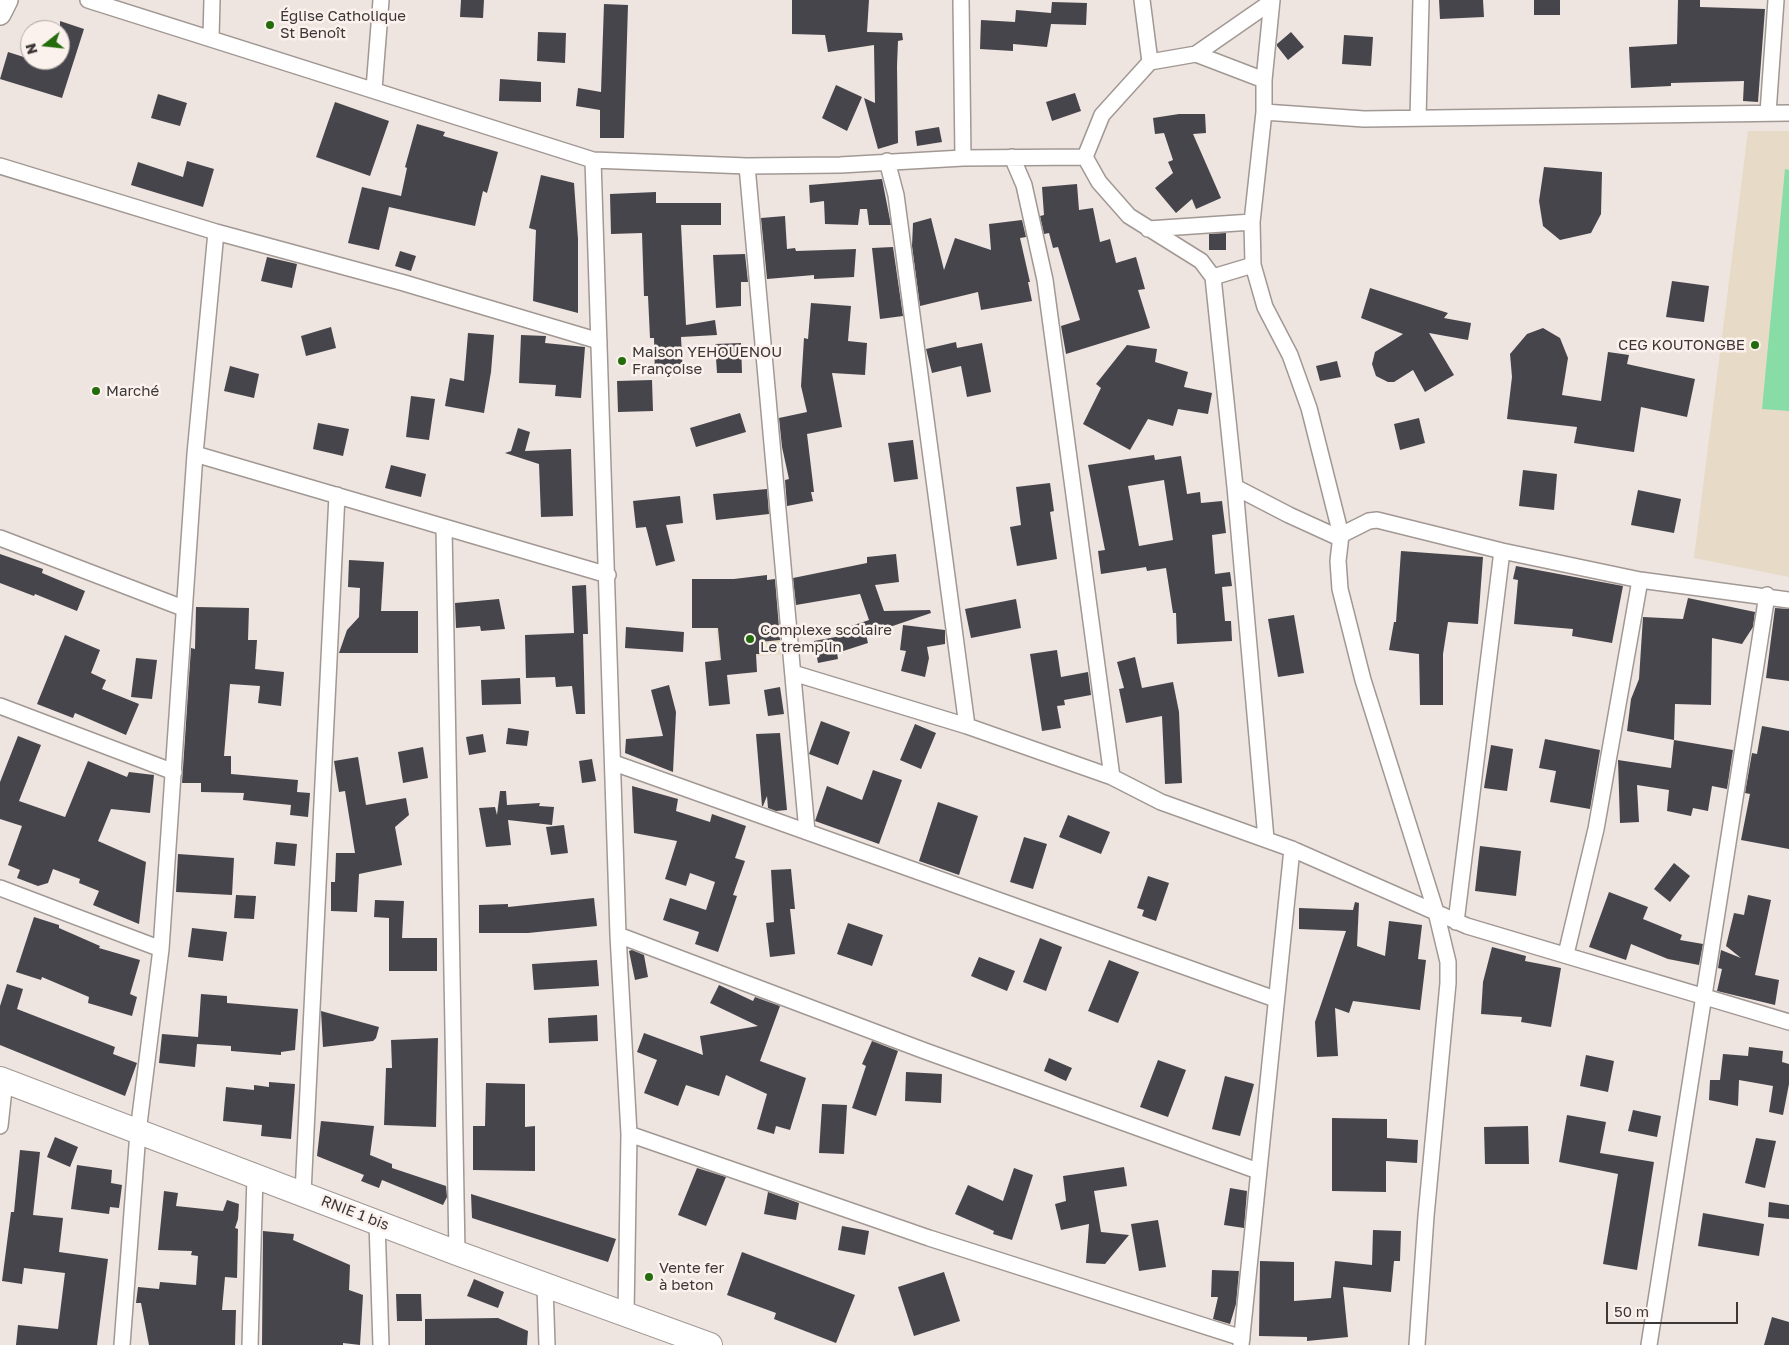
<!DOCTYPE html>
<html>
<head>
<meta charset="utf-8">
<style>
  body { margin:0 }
  #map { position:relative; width:1789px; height:1345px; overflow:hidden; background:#eee4e0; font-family:"Golos Text",sans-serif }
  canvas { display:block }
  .north { position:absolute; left:20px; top:20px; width:50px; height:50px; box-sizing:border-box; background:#fbf1ed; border:1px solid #afa7a4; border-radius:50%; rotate:254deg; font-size:14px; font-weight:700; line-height:20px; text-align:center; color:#3c3837 }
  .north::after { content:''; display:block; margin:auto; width:18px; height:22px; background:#226c0b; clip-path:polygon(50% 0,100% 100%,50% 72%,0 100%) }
  .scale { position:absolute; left:1606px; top:1302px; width:132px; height:22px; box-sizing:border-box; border:2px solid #3c3837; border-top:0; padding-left:6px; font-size:15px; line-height:18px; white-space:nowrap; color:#3c3837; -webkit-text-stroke:4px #fbf1ed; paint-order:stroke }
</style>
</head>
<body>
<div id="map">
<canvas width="1789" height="1345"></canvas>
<div class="north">N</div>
<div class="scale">50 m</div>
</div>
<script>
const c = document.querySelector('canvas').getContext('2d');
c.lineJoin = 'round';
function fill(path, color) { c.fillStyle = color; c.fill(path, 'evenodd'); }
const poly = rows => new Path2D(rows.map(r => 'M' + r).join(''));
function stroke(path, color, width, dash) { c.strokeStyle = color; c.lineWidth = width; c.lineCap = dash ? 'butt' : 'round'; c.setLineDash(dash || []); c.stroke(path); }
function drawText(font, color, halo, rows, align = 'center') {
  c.font = font + ' "Golos Text",sans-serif'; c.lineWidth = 5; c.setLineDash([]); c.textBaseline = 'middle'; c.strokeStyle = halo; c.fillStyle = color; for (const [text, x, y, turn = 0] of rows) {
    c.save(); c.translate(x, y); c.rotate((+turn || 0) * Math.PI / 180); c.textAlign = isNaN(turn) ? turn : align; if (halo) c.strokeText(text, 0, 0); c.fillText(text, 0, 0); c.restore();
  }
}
fill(poly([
  [1748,131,1789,131,1789,577,1694,558],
  [782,619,785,654,719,659,716,625]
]), '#e7dbc7');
fill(poly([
  [1785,169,1789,170,1789,411,1762,409]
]), '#88dca6');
fill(poly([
  [461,0,484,0,483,18,460,17],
  [792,0,869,0,867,32,902,33,903,40,898,41,897,66,898,143,878,149,864,98,875,103,874,45,828,52,825,35,792,34],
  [1439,0,1483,0,1484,17,1440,19],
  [1534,0,1560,0,1560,15,1534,15],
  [1678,0,1700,0,1700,7,1765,9,1758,102,1743,101,1744,81,1671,83,1671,86,1631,88,1629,47,1677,44],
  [1052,2,1087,3,1086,25,1051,24,1047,47,1013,44,1013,51,980,49,981,20,1015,22,1016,10,1051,13],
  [604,4,628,5,624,138,600,138,600,110,576,106,578,88,601,92],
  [60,21,84,29,62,98,0,79,8,52,49,65,51,60,60,60],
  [538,32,566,33,565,63,537,61],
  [1291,32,1304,47,1288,60,1277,46,1277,44],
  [1344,35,1373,37,1371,66,1342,64],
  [500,79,541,82,541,102,499,101],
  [836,85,862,97,847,131,822,118],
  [1075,93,1081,111,1052,121,1046,102],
  [158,94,187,103,180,126,151,118],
  [335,102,389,121,370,176,316,157],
  [1179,114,1205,114,1206,133,1193,134,1221,198,1196,209,1192,199,1176,213,1155,188,1173,173,1168,162,1173,160,1164,133,1155,134,1153,118],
  [417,124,445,132,443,136,498,152,487,193,483,191,475,226,389,207,379,250,348,243,362,187,401,196,407,168,405,167],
  [939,127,942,142,917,146,915,131],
  [187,161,214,169,203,207,131,185,138,162,183,177],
  [1544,167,1602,172,1601,214,1591,233,1560,240,1543,226,1539,201],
  [541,175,574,183,578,239,578,313,533,301,536,230,529,228],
  [882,179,891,225,869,225,867,209,860,209,858,225,825,224,824,201,810,203,809,185],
  [1077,184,1079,210,1093,208,1100,242,1110,239,1116,263,1136,257,1145,289,1138,290,1150,328,1066,354,1061,326,1080,320,1058,247,1053,248,1049,233,1044,234,1040,216,1044,215,1042,187],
  [656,192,656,203,721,203,721,225,681,225,686,325,715,320,717,335,681,337,683,375,655,375,654,338,650,338,648,296,644,296,642,233,611,234,610,194],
  [785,216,787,249,795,248,796,251,856,249,854,277,814,279,814,275,767,279,761,218],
  [931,218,944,270,955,238,991,250,989,224,1022,220,1026,237,1020,238,1030,282,1028,282,1032,301,981,310,978,292,920,306,912,246,913,223],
  [1226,233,1226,250,1209,250,1209,234],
  [893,247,903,316,880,319,872,248],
  [400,251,416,256,411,271,395,266],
  [745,254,748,282,741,282,741,306,716,308,713,255],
  [267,257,297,264,292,288,261,281],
  [1672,281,1709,286,1704,322,1666,317],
  [1370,288,1448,313,1444,318,1471,323,1468,340,1429,333,1454,375,1425,392,1413,370,1394,382,1388,382,1376,376,1372,364,1375,352,1403,334,1361,318],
  [811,303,851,306,848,341,867,343,865,375,832,373,842,427,807,434,814,492,811,492,813,501,787,506,785,480,789,479,782,447,779,418,807,412,801,386,804,338,808,339],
  [331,327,336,348,306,356,301,336],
  [1543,328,1560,338,1568,358,1562,395,1601,401,1608,352,1629,355,1627,364,1695,379,1687,417,1641,407,1634,452,1574,443,1577,427,1507,419,1512,377,1510,354,1527,334],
  [468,333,494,335,491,372,484,413,445,406,450,378,464,381],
  [521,335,546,336,545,343,585,347,581,398,555,396,556,385,519,383],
  [956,342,957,348,982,343,991,392,967,397,961,366,932,373,926,349],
  [741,343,742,373,717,373,715,344],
  [1127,345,1157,349,1155,362,1188,372,1184,387,1212,393,1208,414,1178,409,1173,426,1148,419,1130,450,1083,424,1101,388,1096,384],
  [1337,361,1341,377,1320,381,1316,366],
  [230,366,259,374,254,398,224,391],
  [652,380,653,411,618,412,617,381],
  [411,396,435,399,429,440,406,437],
  [740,413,746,432,696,447,690,428],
  [1419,418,1425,443,1400,450,1394,424],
  [318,423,349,429,343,456,313,449],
  [518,428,530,432,525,451,571,449,573,516,541,517,539,464,505,453,511,451],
  [913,440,918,479,894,482,888,443],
  [1154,455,1155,460,1181,456,1187,494,1200,492,1201,503,1222,501,1226,533,1212,535,1215,574,1230,572,1232,586,1222,587,1225,621,1231,621,1232,641,1177,644,1176,613,1173,613,1166,568,1147,571,1146,567,1101,574,1098,551,1105,550,1088,465],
  [1164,480,1173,540,1139,546,1128,486],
  [391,465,426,474,421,497,385,488],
  [1523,470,1557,474,1554,510,1519,506],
  [1050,483,1054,511,1050,512,1057,559,1017,566,1010,527,1021,525,1016,487],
  [767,489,769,514,716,520,713,494],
  [1638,490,1681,499,1674,533,1631,525],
  [680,496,683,523,666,525,675,561,656,566,646,527,636,528,633,501],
  [1401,551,1483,557,1478,624,1448,622,1443,654,1443,705,1420,705,1419,654,1389,650,1394,622,1396,622],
  [0,554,43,569,42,573,85,591,77,611,35,594,34,596,0,583],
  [896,554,899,582,875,585,884,611,930,610,931,613,866,635,868,643,837,653,838,659,818,663,814,641,841,636,839,630,869,620,860,594,796,605,793,578,867,563,867,557],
  [349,560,384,562,381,611,418,611,418,653,339,653,347,630,359,617,360,588,348,587],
  [1516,566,1623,586,1612,643,1572,636,1573,629,1514,624,1518,580,1513,579],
  [767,575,767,580,775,579,780,640,760,642,761,654,756,654,757,672,727,675,730,704,709,706,705,662,721,660,718,628,692,628,692,579,734,579],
  [586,585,588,634,583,634,585,714,576,714,572,686,556,687,555,677,526,678,525,635,574,633,572,586],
  [1688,598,1755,612,1753,627,1742,644,1712,638,1711,705,1675,704,1674,740,1627,731,1631,699,1639,679,1643,617,1683,619],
  [499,599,505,629,481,631,480,626,456,628,455,603],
  [1016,599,1021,628,971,638,965,609],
  [196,607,249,608,248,640,257,640,255,669,284,672,281,706,258,703,260,686,230,684,224,756,231,756,231,774,298,780,297,792,310,793,308,817,290,815,291,805,243,800,244,793,201,792,201,783,182,783,191,648,195,649],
  [1775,608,1789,609,1789,681,1766,678],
  [1294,615,1304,673,1278,677,1268,619],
  [903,625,945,630,945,644,927,647,929,658,925,677,901,671,906,651,900,650],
  [626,627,684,632,683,652,625,648],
  [65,635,100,650,91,673,106,680,102,689,139,704,126,735,75,713,73,718,37,704],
  [1057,650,1061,677,1088,672,1091,695,1064,700,1065,705,1057,706,1061,728,1042,731,1030,654],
  [1135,657,1142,688,1173,682,1179,712,1182,783,1165,784,1162,716,1126,723,1119,689,1124,688,1117,662],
  [136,658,157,660,152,699,131,697],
  [520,678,521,704,482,705,481,680],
  [669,685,676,712,673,772,625,753,626,739,663,736,651,690],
  [780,687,784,714,768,716,764,690],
  [821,721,850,732,838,765,809,754],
  [915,724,936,733,921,769,900,760],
  [1762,726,1789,731,1789,849,1741,840,1750,794,1745,793,1752,753,1757,754],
  [508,728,529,731,527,746,506,744],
  [780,733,787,810,776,811,768,808,767,796,763,806,762,806,756,734],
  [483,734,486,752,469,755,466,737],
  [18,736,41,745,19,801,65,817,88,761,127,777,129,772,154,775,150,813,111,809,98,841,146,862,139,924,93,905,99,891,79,883,80,879,53,869,48,883,38,886,17,878,20,870,8,865,22,826,0,819,0,782],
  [1545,739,1600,750,1590,809,1550,802,1556,771,1539,768],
  [1674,740,1733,750,1727,789,1712,786,1708,811,1693,808,1691,816,1667,811,1669,790,1637,785,1639,822,1620,823,1618,760,1671,768],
  [1491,745,1513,749,1507,791,1484,788],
  [423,747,428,778,403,783,398,752],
  [358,757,366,805,406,798,409,815,395,827,402,865,359,874,357,912,331,911,331,882,335,882,336,853,355,853,345,791,339,792,334,761],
  [592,759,596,781,582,783,579,761],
  [873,770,902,780,879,844,815,821,827,786,862,800],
  [632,786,678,799,676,811,710,822,712,814,746,826,735,858,745,861,733,895,737,896,718,952,695,944,699,932,663,920,670,898,706,910,715,882,690,873,686,886,665,879,677,841,634,833],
  [500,791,506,791,507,805,540,803,539,806,554,807,552,825,508,820,511,845,486,847,479,808,495,807,497,815],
  [938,802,978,816,959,875,919,861],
  [1068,815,1110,832,1101,854,1059,837],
  [564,825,568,853,551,855,546,827],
  [1024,837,1047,844,1033,889,1010,882],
  [276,842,297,844,295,866,274,864],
  [1480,846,1521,851,1516,896,1475,891],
  [178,854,234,858,232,895,176,892],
  [1674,863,1690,876,1670,902,1654,889],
  [791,869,795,909,790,909,795,954,770,957,766,923,774,922,771,870],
  [1148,876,1169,883,1156,921,1142,916,1144,910,1137,908],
  [1609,892,1648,907,1643,919,1682,935,1680,940,1703,944,1699,965,1668,959,1631,944,1626,960,1589,947],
  [236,895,256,896,254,919,234,918],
  [1748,895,1771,900,1755,975,1779,980,1775,1005,1717,991,1722,969,1718,968,1721,950,1741,958,1726,946,1734,913,1744,915],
  [594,898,597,926,528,933,479,933,479,905,508,904,508,907],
  [375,900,404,901,402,938,437,938,437,971,389,971,389,918,374,917],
  [1355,902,1359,903,1357,946,1385,956,1389,921,1422,925,1418,959,1426,960,1420,1010,1353,1001,1349,1013,1335,1008,1338,1056,1317,1057,1315,1022,1346,931,1299,929,1299,908,1353,910],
  [34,917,59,925,59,928,100,946,99,948,140,960,130,994,137,997,132,1016,88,1003,89,997,42,977,41,980,16,972],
  [848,923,883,935,872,966,837,954],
  [192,928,227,932,223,961,188,957],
  [1040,938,1062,947,1046,991,1023,982],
  [1492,947,1526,956,1525,961,1561,968,1551,1027,1521,1022,1522,1017,1481,1014,1483,982],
  [632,950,644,955,648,977,635,980,629,951],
  [979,957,1015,971,1007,991,971,976],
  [597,960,599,986,534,990,532,964],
  [1109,960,1139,972,1118,1023,1088,1011],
  [7,984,23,989,17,1009,115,1047,113,1054,137,1063,125,1096,0,1045,0,1006],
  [719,985,753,1001,755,997,780,1006,760,1061,806,1078,790,1130,776,1126,774,1134,757,1129,767,1094,726,1075,719,1096,686,1085,678,1106,644,1093,657,1060,637,1052,644,1033,703,1055,700,1036,758,1026,710,1003],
  [201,994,227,996,227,1003,298,1009,295,1050,281,1052,281,1055,231,1051,231,1046,197,1044,195,1067,159,1063,162,1034,198,1037],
  [321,1011,379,1027,376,1038,373,1041,323,1047],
  [597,1015,598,1041,549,1043,548,1018],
  [438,1038,436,1127,384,1125,386,1068,392,1068,391,1040],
  [872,1041,898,1051,876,1116,852,1108,866,1066,862,1064],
  [1749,1047,1783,1051,1782,1062,1789,1064,1789,1084,1783,1115,1769,1112,1773,1086,1739,1080,1738,1106,1709,1100,1710,1080,1720,1080,1723,1054,1748,1056],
  [1586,1055,1614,1061,1608,1092,1580,1086],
  [1049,1058,1072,1068,1066,1081,1044,1071],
  [1158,1060,1186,1070,1168,1117,1140,1107],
  [906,1072,942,1074,941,1103,905,1101],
  [1225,1076,1254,1084,1240,1136,1212,1129],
  [269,1082,295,1084,291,1139,261,1136,262,1125,223,1121,226,1087,254,1090,254,1085,269,1087],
  [486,1083,525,1084,525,1127,535,1126,535,1171,473,1170,473,1126,485,1126],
  [822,1104,847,1105,844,1154,819,1153],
  [1633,1110,1661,1116,1657,1137,1628,1131],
  [1567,1115,1606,1122,1600,1153,1654,1162,1637,1270,1603,1264,1618,1174,1559,1162],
  [1332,1118,1387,1119,1387,1138,1418,1140,1417,1163,1386,1161,1386,1192,1332,1191],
  [321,1121,374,1126,370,1155,392,1164,392,1168,446,1186,447,1197,443,1205,382,1180,379,1188,361,1181,364,1175,317,1156],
  [1528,1126,1529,1164,1485,1164,1484,1127],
  [55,1137,78,1147,70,1167,47,1157],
  [1756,1138,1776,1141,1765,1188,1745,1183],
  [20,1150,40,1152,33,1215,63,1218,59,1252,108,1259,97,1345,16,1345,18,1325,58,1329,65,1273,24,1268,22,1284,2,1281,11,1212,14,1212],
  [77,1165,112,1170,111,1183,122,1185,119,1208,110,1207,109,1214,71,1209],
  [1124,1167,1127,1186,1094,1191,1101,1232,1129,1235,1105,1264,1086,1263,1089,1224,1061,1230,1055,1204,1066,1201,1063,1176],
  [697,1168,726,1177,706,1226,678,1215],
  [1014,1168,1033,1175,1012,1240,993,1234,994,1231,955,1214,968,1185,1003,1201],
  [1230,1188,1247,1191,1244,1228,1224,1225],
  [164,1191,178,1193,176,1206,223,1211,227,1200,239,1204,238,1219,235,1228,238,1229,237,1278,225,1277,222,1310,236,1310,235,1345,149,1345,141,1303,136,1303,138,1287,159,1289,160,1282,196,1285,198,1256,191,1255,192,1251,158,1250],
  [768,1192,799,1203,796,1220,764,1214],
  [471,1194,616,1239,608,1262,472,1218],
  [1769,1202,1789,1205,1789,1219,1768,1217],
  [1703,1213,1764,1224,1759,1256,1698,1246],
  [1158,1220,1166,1267,1139,1271,1131,1224],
  [842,1226,869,1231,865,1255,838,1250],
  [1373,1230,1401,1231,1400,1261,1394,1261,1391,1292,1343,1287,1348,1337,1307,1341,1307,1337,1259,1336,1260,1261,1294,1262,1294,1301,1331,1298,1335,1261,1372,1265],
  [263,1231,294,1234,293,1240,350,1265,349,1290,363,1295,360,1345,343,1343,343,1345,262,1345],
  [742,1252,855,1295,836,1343,774,1319,776,1313,727,1295],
  [1212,1270,1239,1271,1236,1304,1230,1324,1213,1319,1218,1297,1211,1297],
  [944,1272,960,1321,914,1336,898,1287],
  [474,1279,504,1292,498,1308,467,1296],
  [396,1294,421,1294,422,1321,397,1321],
  [1772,1317,1789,1322,1789,1345,1764,1345],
  [498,1318,528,1331,527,1345,425,1345,425,1319]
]), '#47454c');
const street = poly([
  [88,0,593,160,747,166,840,165,963,158,1085,157],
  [961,0,963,158],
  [1142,0,1150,62],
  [1272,0,1264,80,1264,112,1252,222,1253,265,1265,307,1290,355,1309,408,1341,535,1338,561,1340,589,1363,680,1436,912,1448,962,1448,983,1426,1216,1417,1345],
  [211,37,212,0],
  [1196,54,1271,2],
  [1264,80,1196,54,1150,62,1102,115,1085,157,1099,182,1129,216,1201,261,1213,277,1235,487,1266,839],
  [374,89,381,0],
  [1264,112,1364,119,1789,113],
  [1768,113,1776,0],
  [1418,118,1421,0],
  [1012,157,1024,185,1045,280,1112,777],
  [593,160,618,935,629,1134,626,1314],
  [887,161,896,195,967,726],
  [0,166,216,232,404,283,599,341],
  [747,166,807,832],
  [1148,229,1252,222],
  [1213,277,1253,265],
  [195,454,608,575],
  [1235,487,1289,515,1335,536,1341,535,1369,521,1377,520,1502,551,1640,580,1789,600],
  [444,527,457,1253],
  [0,538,183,608],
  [793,673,967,726,1112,777,1161,802,1292,849,1467,926,1789,1022],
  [0,706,174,772],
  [614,763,1275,999],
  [0,888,161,949],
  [1456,922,1502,551],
  [618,935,925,1051,1258,1171],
  [1566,954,1596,829,1640,580],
  [0,1126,5,1080],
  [629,1134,929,1238,1242,1338],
  [303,1193,337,495],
  [377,1222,381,1345],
  [545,1286,547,1345],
  [122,1345,138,1132,161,949,195,454,216,232],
  [250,1345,255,1176],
  [1241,1345,1292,849],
  [1649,1345,1767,595]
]);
const secondary = poly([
  [0,14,7,0]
]);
const primary = poly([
  [0,1079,457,1253,710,1345]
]);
stroke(street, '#a19894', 18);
stroke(secondary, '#a19894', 24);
stroke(primary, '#a19894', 26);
stroke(street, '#fff', 15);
stroke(secondary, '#fff', 21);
stroke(primary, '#fff', 24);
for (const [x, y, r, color] of [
  [270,25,5,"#226c0b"],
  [1755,345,5,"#226c0b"],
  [622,361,5,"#226c0b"],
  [96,391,5,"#226c0b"],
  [750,639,5,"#226c0b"],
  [649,1277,5,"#226c0b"]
]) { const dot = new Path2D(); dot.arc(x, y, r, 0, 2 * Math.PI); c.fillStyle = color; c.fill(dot); stroke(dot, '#fbf1ed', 2); }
drawText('15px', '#3c3837', '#fbf1ed', [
  ["Église Catholique",280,16],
  ["St Benoît",280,33],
  ["CEG KOUTONGBE",1745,345,"right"],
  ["Maison YEHOUENOU",632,352],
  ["Françoise",632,369],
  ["Marché",106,391],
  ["Complexe scolaire",760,630],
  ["Le tremplin",760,647],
  ["Vente fer",659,1268],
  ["à beton",659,1285]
], 'left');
drawText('15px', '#3c3837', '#fbf1ed', [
  ["RNIE 1 bis",355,1213,21]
]);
</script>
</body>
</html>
